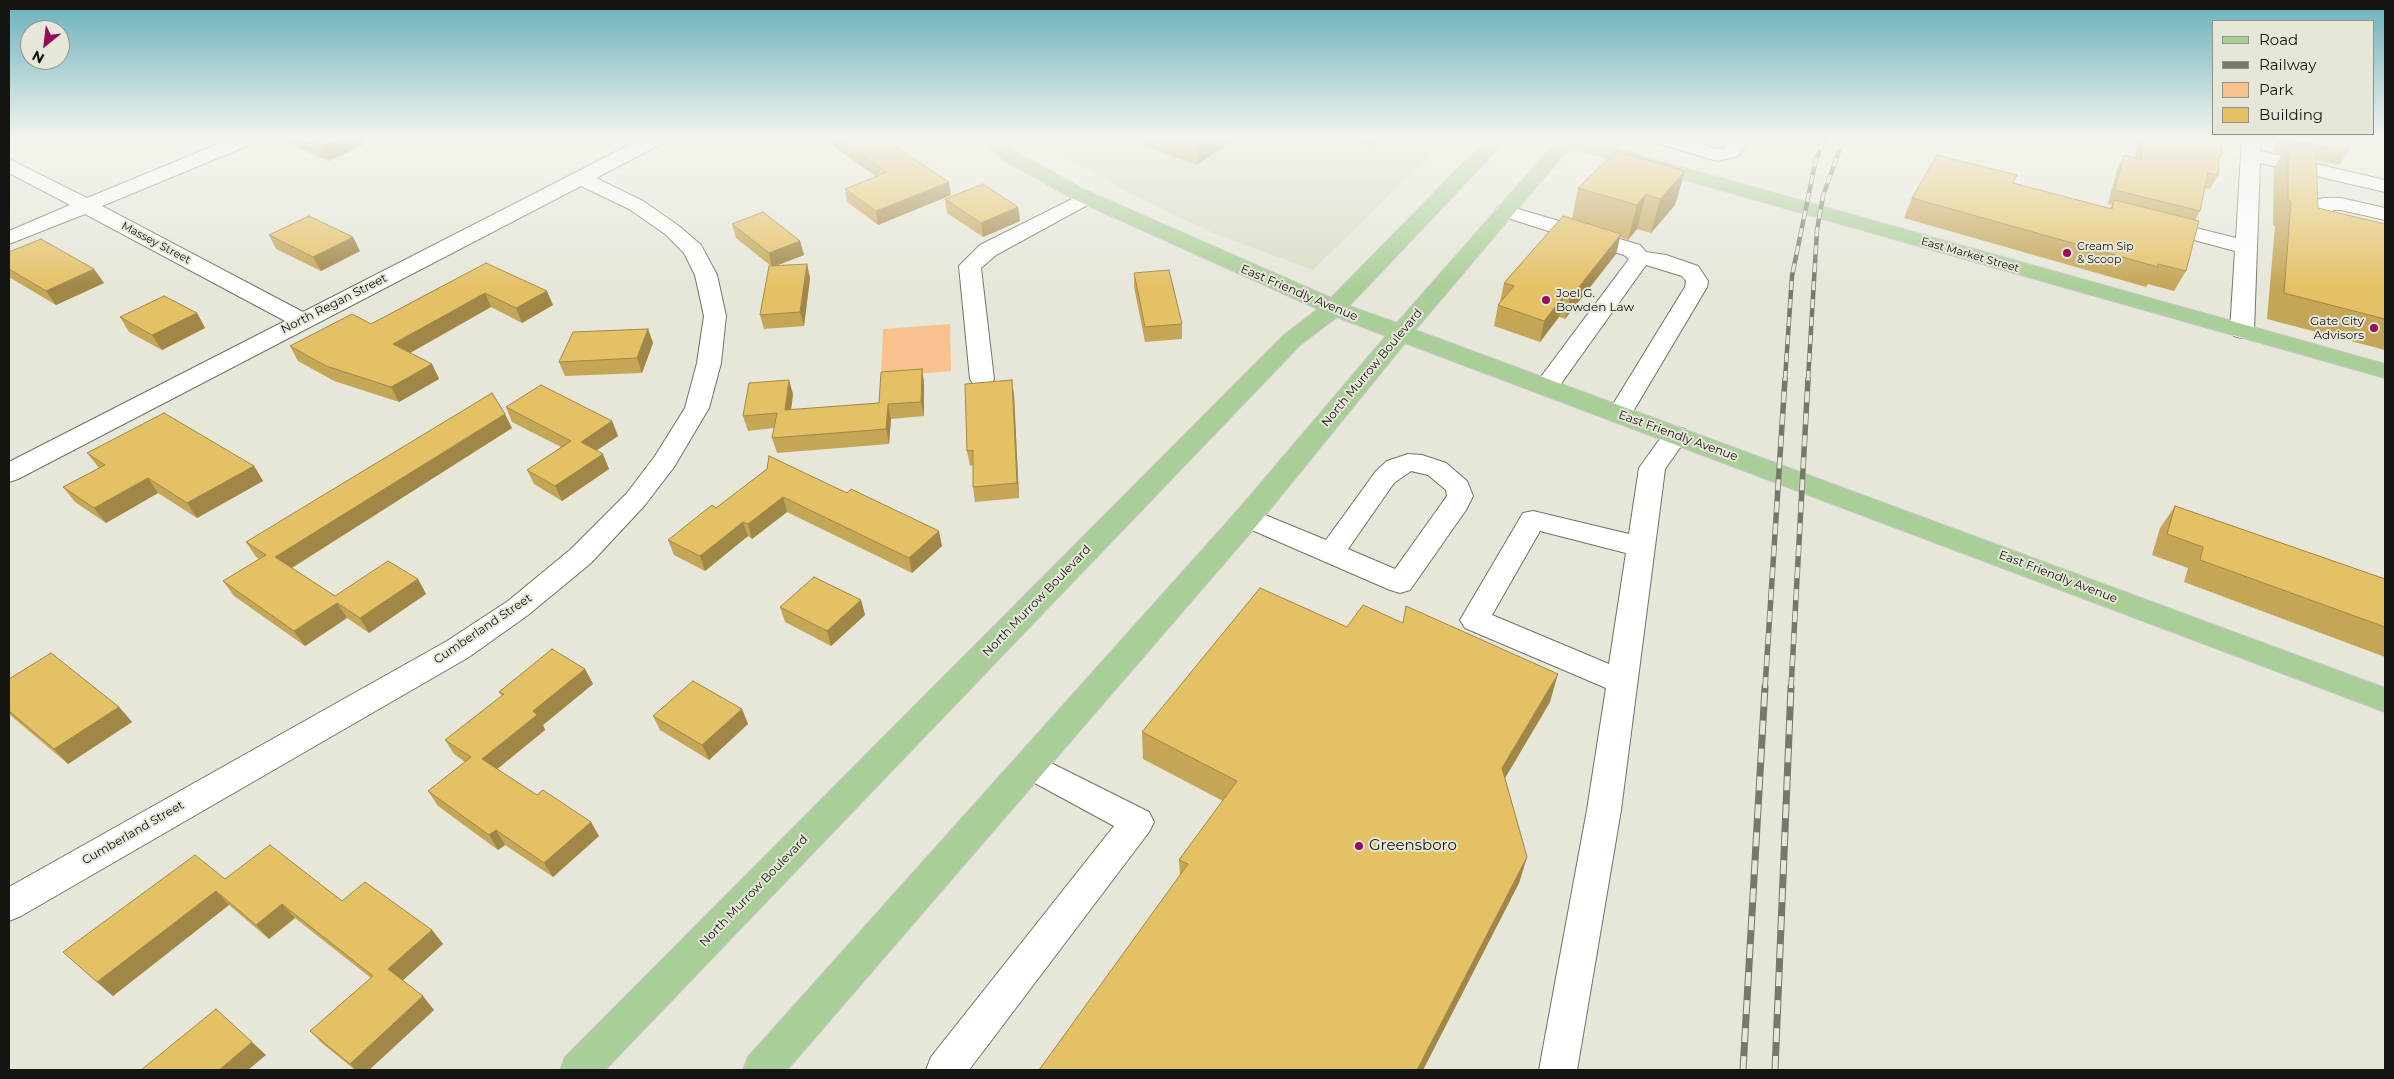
<!DOCTYPE html>
<html>
<head>
<meta charset="utf-8">
<style>
  body { margin:0 }
  #map { position:relative; width:2394px; height:1079px; overflow:hidden; background:#e6e7d9; font-family:Montserrat,sans-serif }
  canvas { display:block }
  .frame { position:absolute; inset:0; border:10px solid #141510; pointer-events:none }
  .legend { position:absolute; left:2212px; top:20px; width:162px; height:115px; box-sizing:border-box; background:#e6e7d9; border:1px solid #929389; margin:0; padding:6px 9px; list-style:none; font-size:15px; color:#141510 }
  .legend li { display:flex; align-items:center; gap:10px; height:25px }
  .legend b { width:25px; border:1px solid #929389 }
  .north { position:absolute; left:20px; top:20px; width:50px; height:50px; box-sizing:border-box; background:#e6e7d9; border:1px solid #929389; border-radius:50%; rotate:209deg; font-size:14px; font-weight:700; line-height:20px; text-align:center; color:#141510 }
  .north::after { content:''; display:block; margin:auto; width:18px; height:22px; background:#980a5e; clip-path:polygon(50% 0,100% 100%,50% 72%,0 100%) }
</style>
</head>
<body>
<div id="map">
<canvas width="2394" height="1079"></canvas>
<div class="frame"></div>
<ul class="legend">
<li><b style="height:6px;background:#aace97"></b>Road</li>
<li><b style="height:6px;background:#76776d"></b>Railway</li>
<li><b style="height:14px;background:#f9c18d"></b>Park</li>
<li><b style="height:14px;background:#e5c165"></b>Building</li>
</ul>
<div class="north">N</div>
</div>
<script>
const c = document.querySelector('canvas').getContext('2d');
c.lineJoin = 'round';
function fill(path, color) { c.fillStyle = color; c.fill(path, 'evenodd'); }
const poly = rows => new Path2D(rows.map(r => 'M' + r).join(''));
function stroke(path, color, width, dash) { c.strokeStyle = color; c.lineWidth = width; c.lineCap = dash ? 'butt' : 'round'; c.setLineDash(dash || []); c.stroke(path); }
function drawText(font, color, halo, rows, align = 'center') {
  c.font = font + ' Montserrat,sans-serif'; c.lineWidth = 4; c.setLineDash([]); c.textBaseline = 'middle'; c.strokeStyle = halo; c.fillStyle = color; for (const [text, x, y, turn = 0] of rows) {
    c.save(); c.translate(x, y); c.rotate((+turn || 0) * Math.PI / 180); c.textAlign = isNaN(turn) ? turn : align; if (halo) c.strokeText(text, 0, 0); c.fillText(text, 0, 0); c.restore();
  }
}
fill(poly([
  [1030,137,1449,137,1313,270,1218,235,1136,197]
]), '#dadcc7');
fill(poly([
  [950,324,951,371,881,377,883,329]
]), '#f9c18d');
const minor = poly([
  [235,137,261,137,259,141,102,206,303,312,645,137,669,137,667,141,596,178,643,201,679,226,701,245,717,275,726,316,721,363,709,408,674,467,645,505,591,563,528,615,469,657,21,916,9,921,9,887,447,641,508,601,571,549,627,493,655,456,685,408,697,363,704,316,695,275,684,253,665,234,629,209,581,186,18,479,9,482,9,462,285,321,85,214,9,244,9,231,70,205,9,173,9,159,87,198,235,137],
  [1648,137,1677,137,1718,149,1724,148,1733,137,1752,137,1738,156,1717,161,1650,141,1648,137],
  [2242,137,2260,137,2260,151,2385,180,2385,192,2260,163,2254,331,2250,336,2242,338,2234,336,2230,331,2235,251,2153,229,2150,225,2153,221,2160,219,2236,238,2242,137],
  [1086,192,1093,194,1096,198,1093,202,996,255,981,268,994,379,991,384,982,386,973,384,970,379,959,266,980,245,1086,192],
  [2323,198,2341,198,2385,208,2385,220,2341,210,2333,210,2332,216,2333,220,2344,226,2385,236,2385,248,2330,234,2317,227,2312,216,2313,204,2316,200,2323,198],
  [1505,205,1640,245,1646,252,1666,255,1698,266,1708,281,1707,287,1628,420,1619,422,1610,420,1607,414,1685,287,1686,281,1682,276,1646,265,1555,392,1546,394,1537,392,1534,387,1537,382,1629,259,1624,255,1498,215,1495,211,1498,207,1505,205],
  [1676,427,1685,429,1689,435,1665,469,1621,810,1577,1070,1539,1070,1587,810,1606,688,1465,628,1460,620,1523,513,1533,511,1629,534,1639,468,1667,429,1676,427],
  [1540,531,1626,553,1609,664,1492,615,1540,531],
  [1408,454,1422,455,1446,463,1467,481,1473,496,1466,510,1410,590,1400,593,1390,590,1238,524,1234,517,1238,510,1248,508,1326,540,1376,471,1387,461,1408,454],
  [1411,471,1428,475,1446,490,1447,496,1395,569,1348,549,1394,483,1411,471],
  [1031,753,1149,812,1154,822,1149,832,969,1070,926,1070,931,1057,1114,826,1020,775,1015,766,1020,757,1031,753]
]);
const major = poly([
  [978,137,999,137,1019,153,1085,190,1331,298,1489,137,1509,137,1349,306,1397,323,1555,143,1548,141,1546,137,1582,137,1581,139,2385,364,2385,378,1572,148,1559,160,1415,330,2385,688,2385,712,1405,343,1258,524,787,1070,743,1070,748,1057,1238,510,1386,336,1337,317,1300,345,605,1070,560,1070,565,1057,1284,335,1318,309,1071,198,1005,161,978,137]
]);
stroke(minor, '#717266', 2);
stroke(major, '#c7c7c6', 2);
fill(minor, '#fff');
fill(major, '#aace97');
const railFar2 = poly([
  [1785,380,1792,276,1816,159,1826,137],
  [1808,380,1817,230,1823,196,1844,137]
]);
const railFar1 = poly([
  [1765,688,1785,379],
  [1791,688,1808,379]
]);
const rail = poly([
  [1743,1070,1765,687],
  [1775,1070,1791,687]
]);
stroke(railFar2, '#76776d', 4.5);
stroke(railFar1, '#76776d', 5.5);
stroke(rail, '#76776d', 7);
stroke(railFar2, '#e6e7d9', 3, [9]);
stroke(railFar1, '#e6e7d9', 4, [11]);
stroke(rail, '#e6e7d9', 5, [14]);
fill(poly([
  [274,137,359,137,363,145,328,161],
  [832,137,881,137,951,195,878,225,847,202,845,189,876,176,834,147],
  [1143,137,1238,137,1197,165,1143,146],
  [1344,137,1387,137,1373,147],
  [2137,137,2222,137,2222,154,2219,159,2218,175,2210,189,2205,188,2200,211,2195,220,2186,271,2174,291,2148,284,2146,287,1904,218,1912,198,2013,183,2109,209,2112,205,2108,204,2117,169,2124,155,2135,158],
  [2275,137,2347,137,2348,151,2339,165,2316,160,2318,208,2385,224,2385,350,2267,319,2275,226,2273,225,2274,168,2283,154,2274,152],
  [1685,171,1675,205,1651,233,1637,229,1628,240,1620,237,1616,254,1565,319,1559,317,1540,342,1494,326,1498,305,1500,302,1504,283,1572,219,1578,188],
  [945,199,1018,207,1020,221,983,237,947,213],
  [732,224,800,241,804,255,776,266,807,264,810,278,804,326,764,329,760,315,771,266,736,238],
  [269,235,360,251,321,271,276,249],
  [9,252,94,269,104,283,56,305,9,277],
  [486,263,553,305,522,323,491,307,410,353,432,364,439,379,399,402,334,381,298,361,290,346,371,324],
  [1134,273,1182,324,1182,339,1145,342,1134,287],
  [197,313,205,328,162,350,129,332,120,317],
  [648,329,653,343,642,373,565,376,559,362],
  [922,369,924,384,924,416,891,419,889,444,777,453,772,438,774,428,748,431,743,416,793,394,791,410,879,403],
  [1014,395,1019,498,975,502,973,487,973,465,970,466,967,451],
  [506,407,612,421,618,436,596,450,609,469,562,501,534,484,527,470,561,447,512,422],
  [512,428,292,568,335,596,418,579,426,594,369,633,347,618,305,646,234,596,223,581,259,559,256,557,246,542],
  [87,453,254,466,263,481,197,518,158,493,106,523,75,502,63,487,99,468],
  [767,469,942,546,912,573,787,512,752,539,748,536,705,571,674,555,668,540,716,508],
  [2175,506,2385,579,2385,657,2184,582,2188,568,2152,555,2160,528],
  [861,600,865,615,831,646,785,622,780,607],
  [1347,627,1550,702,1505,778,1527,857,1519,883,1423,1070,1039,1070,1180,876,1179,860,1223,801,1143,759,1142,732],
  [585,669,593,684,543,725,545,730,497,769,537,795,591,822,599,836,553,877,505,845,498,850,438,806,428,791,465,762,454,754,445,740,502,696,499,692],
  [9,679,119,707,132,722,68,764,9,714],
  [742,709,748,724,709,760,660,730,653,716],
  [225,879,342,901,432,930,443,944,402,980,434,1010,369,1070,355,1070,323,1044,310,1031,371,978,295,918,269,939,229,905,113,996,97,982]
]), '#c5a657');
fill(poly([
  [344,137,359,137,363,145,328,161,321,147],
  [1203,137,1238,137,1197,165,1197,141],
  [1374,137,1387,137,1373,147],
  [1685,171,1675,205,1651,233,1660,199],
  [949,182,951,195,878,225,876,211],
  [1646,194,1637,229,1628,240,1637,205],
  [1018,207,1020,221,983,237,981,223],
  [1621,234,1616,254,1565,319,1570,298],
  [353,237,360,251,321,271,313,257],
  [800,241,804,255,772,267,769,253],
  [807,264,810,278,804,326,800,312],
  [94,269,104,283,56,305,46,291],
  [547,291,553,305,522,323,516,308],
  [485,293,491,307,401,358,393,344],
  [1564,296,1559,317,1540,342,1544,321],
  [197,313,205,328,162,350,152,335],
  [648,329,653,343,642,373,637,358],
  [432,364,439,379,399,402,391,387],
  [922,369,924,384,924,416,921,402],
  [789,380,793,394,789,425,785,410],
  [1012,380,1014,395,1019,498,1017,483],
  [888,404,891,419,889,444,886,429],
  [505,414,512,428,285,572,275,557],
  [612,421,618,436,587,457,581,442],
  [603,454,609,469,562,501,555,486],
  [254,466,263,481,197,518,187,503],
  [148,478,158,493,106,523,94,508],
  [783,497,787,512,752,539,748,524],
  [743,522,748,536,705,571,700,556],
  [939,531,942,546,912,573,909,558],
  [418,579,426,594,369,633,360,618],
  [861,600,865,615,831,646,827,631],
  [337,603,347,618,305,646,294,631],
  [585,669,593,684,543,725,545,730,491,774,482,759,533,711],
  [1558,674,1550,702,1495,795,1502,768],
  [119,707,132,722,68,764,54,749],
  [742,709,748,724,709,760,702,745],
  [591,822,599,836,553,877,544,863],
  [496,830,505,845,498,850,489,835],
  [1527,857,1519,883,1423,1070,1417,1070],
  [216,891,229,905,113,996,97,982],
  [282,904,295,918,269,939,256,925],
  [432,930,443,944,400,983,388,969],
  [423,996,434,1010,369,1070,356,1070,350,1064],
  [252,1042,266,1055,248,1070,219,1070]
]), '#a08747');
const building = poly([
  [298,137,344,137,321,147,298,137],
  [837,137,881,137,949,182,876,211,845,189,887,172,837,137],
  [1185,137,1203,137,1197,141,1185,137],
  [2143,137,2222,137,2222,154,2219,154,2218,175,2208,173,2200,211,2115,190,2124,155,2141,159,2143,137],
  [2282,137,2347,137,2348,151,2282,139,2282,137],
  [2288,144,2316,151,2318,208,2385,224,2385,319,2284,293,2291,201,2288,201,2288,144],
  [1616,151,1685,171,1660,199,1646,194,1637,205,1578,188,1616,151],
  [1937,155,2017,175,2013,183,2112,209,2114,200,2199,221,2186,271,2158,264,2158,267,1912,198,1937,155],
  [983,184,1018,207,981,223,945,199,983,184],
  [763,212,800,241,769,253,732,224,763,212],
  [309,216,353,237,313,257,269,235,309,216],
  [1563,216,1621,234,1570,298,1564,296,1544,321,1498,305,1514,286,1504,283,1563,216],
  [41,239,94,269,46,291,9,269,9,252,41,239],
  [486,263,547,291,516,308,485,293,393,344,432,364,391,387,326,366,290,346,352,314,371,324,486,263],
  [807,264,800,312,760,315,769,266,807,264],
  [1169,270,1182,324,1145,327,1134,273,1169,270],
  [164,296,197,313,152,335,120,317,164,296],
  [648,329,637,358,559,362,573,332,648,329],
  [922,369,921,402,888,404,886,429,772,438,777,413,743,416,749,383,789,380,785,410,879,403,881,372,922,369],
  [1012,380,1017,483,973,487,973,450,967,451,965,384,1012,380],
  [541,385,612,421,581,442,603,454,555,486,527,470,571,441,506,407,541,385],
  [492,393,505,414,275,557,335,596,388,561,418,579,360,618,337,603,294,631,223,581,266,555,246,542,492,393],
  [164,413,254,466,187,503,148,478,94,508,63,487,105,465,87,453,164,413],
  [769,456,847,493,851,489,939,531,909,558,783,497,748,524,743,522,700,556,668,540,712,505,716,508,767,469,769,456],
  [2175,506,2385,579,2385,627,2200,560,2203,547,2167,534,2175,506],
  [814,577,861,600,827,631,780,607,814,577],
  [1260,588,1347,627,1363,605,1403,623,1406,606,1558,674,1502,768,1527,857,1417,1070,1039,1070,1188,864,1179,860,1237,781,1142,732,1260,588],
  [552,649,585,669,533,711,537,715,482,759,537,795,543,790,591,822,544,863,496,830,489,835,428,791,471,757,445,740,504,694,499,692,552,649],
  [51,653,119,707,54,749,9,711,9,679,51,653],
  [693,681,742,709,702,745,653,716,693,681],
  [270,845,342,901,365,882,432,930,388,969,423,996,350,1064,310,1031,373,976,282,904,256,925,216,891,97,982,63,952,195,855,225,879,270,845],
  [216,1009,252,1042,219,1070,141,1070,216,1009]
]);
fill(building, '#e5c165');
stroke(building, '#a08747', 1);
const sky = c.createLinearGradient(0, 0, 0, 288);
sky.addColorStop(0, '#67b0bc');
sky.addColorStop(0.48, '#f4f4ee');
sky.addColorStop(1, '#f4f4ee00');
c.fillStyle = sky;
c.fillRect(0, 0, 2394, 288);
for (const [x, y, r, color] of [
  [2067,253,5,"#980a5e"],
  [1546,300,5,"#980a5e"],
  [2374,328,5,"#980a5e"],
  [1359,846,5,"#980a5e"]
]) { const dot = new Path2D(); dot.arc(x, y, r, 0, 2 * Math.PI); c.fillStyle = color; c.fill(dot); stroke(dot, '#e6e7d9', 2); }
drawText('11px', '#141510', '#e6e7d9', [
  ["Massey Street",156,243,28],
  ["East Market Street",1970,255,16]
]);
drawText('11px', '#141510', '#e6e7d9', [
  ["Cream Sip",2077,247],
  ["& Scoop",2077,260]
], 'left');
drawText('12px', '#141510', '#e6e7d9', [
  ["East Friendly Avenue",1299,293,23],
  ["North Regan Street",334,304,-27],
  ["North Murrow Boulevard",1372,368,-50],
  ["East Friendly Avenue",1678,436,20],
  ["East Friendly Avenue",2058,577,21],
  ["North Murrow Boulevard",1037,601,-46],
  ["Cumberland Street",483,629,-34],
  ["Cumberland Street",133,833,-30],
  ["North Murrow Boulevard",754,891,-46]
]);
drawText('12px', '#141510', '#e6e7d9', [
  ["Joel G.",1556,293],
  ["Bowden Law",1556,307],
  ["Gate City",2364,321,"right"],
  ["Advisors",2364,335,"right"]
], 'left');
drawText('15px', '#141510', '#e6e7d9', [
  ["Greensboro",1369,846]
], 'left');
</script>
</body>
</html>
